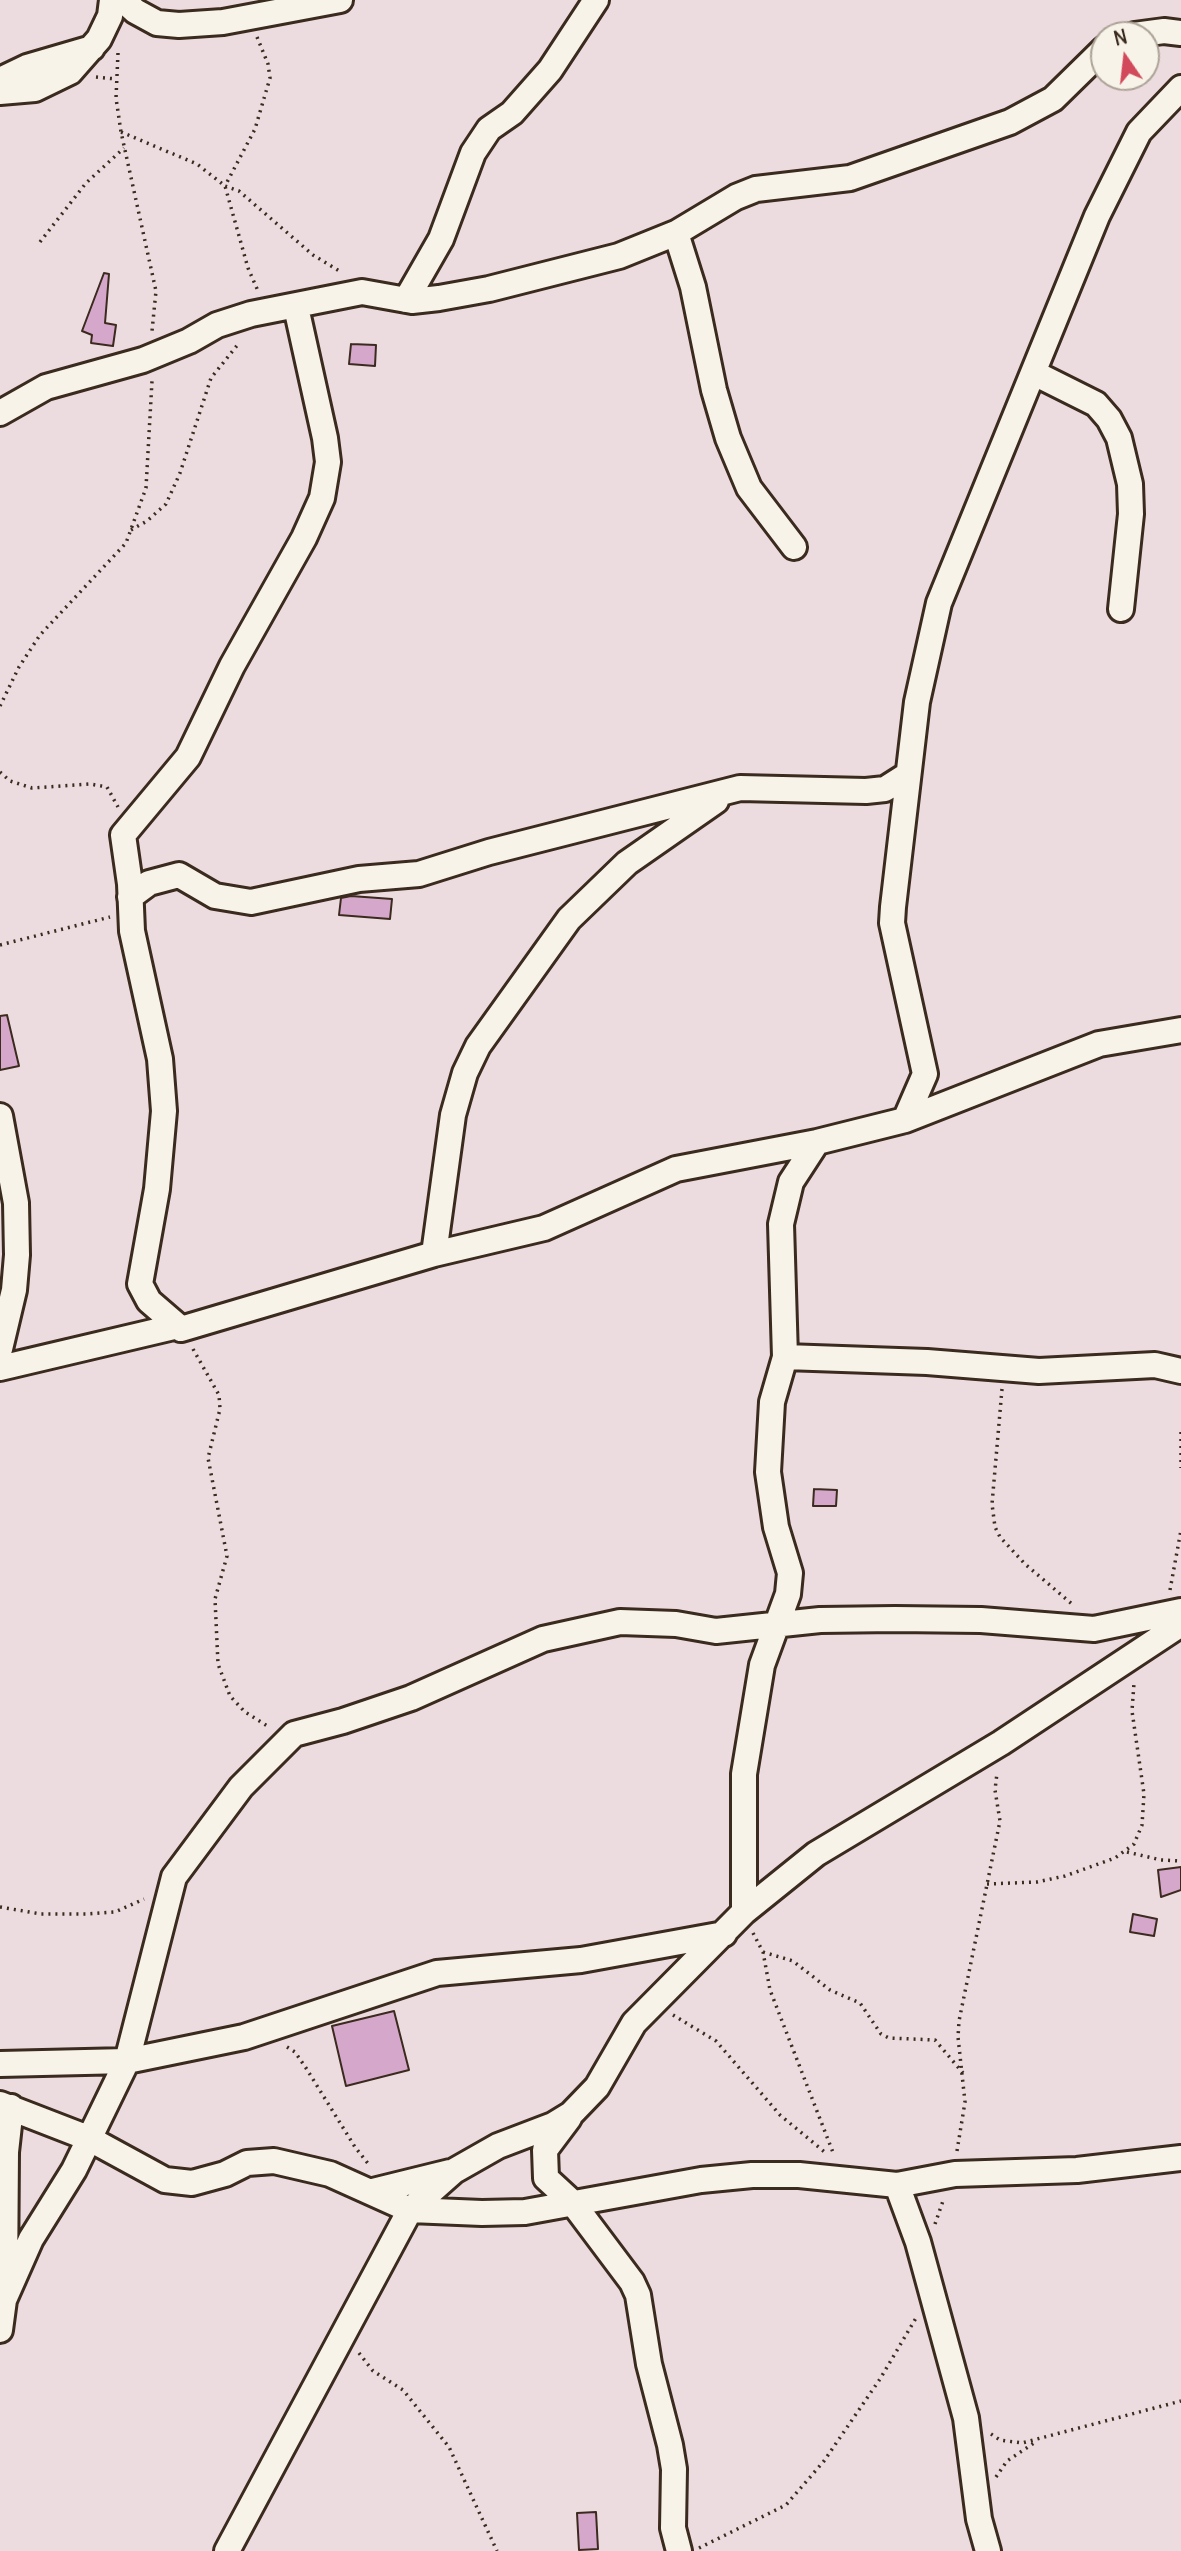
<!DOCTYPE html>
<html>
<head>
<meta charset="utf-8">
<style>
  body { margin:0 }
  #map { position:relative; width:1181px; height:2551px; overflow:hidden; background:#eddcdf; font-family:Delius,sans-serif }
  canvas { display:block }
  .north { position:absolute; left:1090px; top:21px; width:70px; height:70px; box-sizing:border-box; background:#f7f3e8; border:2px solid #aca397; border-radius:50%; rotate:346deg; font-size:19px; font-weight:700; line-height:28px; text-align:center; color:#3b2a1e }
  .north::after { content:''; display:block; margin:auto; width:24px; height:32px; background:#d1495b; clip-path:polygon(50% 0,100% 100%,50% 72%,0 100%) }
</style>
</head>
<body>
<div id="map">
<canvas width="1181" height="2551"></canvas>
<div class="north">N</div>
</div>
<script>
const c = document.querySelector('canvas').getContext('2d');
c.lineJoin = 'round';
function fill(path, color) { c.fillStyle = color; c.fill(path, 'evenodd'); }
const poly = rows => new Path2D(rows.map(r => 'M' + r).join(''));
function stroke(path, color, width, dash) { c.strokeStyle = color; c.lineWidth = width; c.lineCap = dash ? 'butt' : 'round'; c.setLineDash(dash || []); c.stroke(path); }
const building = poly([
  [104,273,109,274,105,323,116,325,113,346,91,343,92,335,82,331,104,273],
  [351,344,376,345,375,366,349,364,351,344],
  [351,896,392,899,390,919,339,915,341,898,351,896],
  [7,1015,19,1066,0,1070,0,1016,7,1015],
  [814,1489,837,1490,836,1506,813,1506,814,1489],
  [1181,1867,1181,1890,1161,1897,1158,1870,1181,1867],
  [1133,1914,1157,1919,1154,1936,1130,1932,1133,1914],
  [394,2011,409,2070,346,2086,332,2026,394,2011],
  [596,2512,598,2549,579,2550,577,2513,596,2512]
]);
fill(building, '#d5a8cb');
stroke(building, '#3b2a1e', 2);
const minor = poly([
  [123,0,135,11,157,23,179,25,223,22,340,0],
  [1134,35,1164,31,1181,33],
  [0,80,27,67,92,48],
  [0,92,35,89,70,72,99,39,110,16,112,0],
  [676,233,693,287,714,390,728,438,749,488,794,547],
  [406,300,441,239,473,153,489,129,512,113,550,70,596,0],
  [1034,373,1096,404,1109,419,1119,438,1130,484,1131,514,1121,609],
  [0,413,46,387,143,360,189,341,217,325,251,314,362,292,412,301,439,298,489,289,619,256,676,233,736,197,756,189,850,178,1010,122,1053,99,1104,49],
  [130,897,149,883,179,875,215,896,251,902,359,879,419,874,489,852,740,788,866,791,885,789,907,775],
  [0,1116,16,1203,17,1255,14,1290,0,1349],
  [905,1120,925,1074,892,923,893,907,917,702,939,603,1097,216,1139,132,1181,88],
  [434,1254,453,1115,465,1073,478,1046,569,919,627,863,716,801],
  [178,1326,149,1301,140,1284,157,1189,164,1111,160,1059,132,931,130,884,123,835,188,757,232,666,304,538,322,498,328,462,325,438,296,307],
  [785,1357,927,1362,1039,1371,1155,1365,1181,1371],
  [0,1368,178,1326,181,1329,434,1254,544,1228,676,1169,817,1142,905,1120,1099,1044,1181,1030],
  [744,1912,744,1774,762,1665,788,1594,790,1573,776,1527,768,1472,772,1402,785,1357,781,1224,791,1182,817,1142],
  [0,2064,127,2061,244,2037,437,1973,581,1960,724,1934],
  [0,2104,88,2138,165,2180,192,2183,225,2174,247,2163,274,2161,330,2174,410,2210,482,2213,525,2212,701,2180,752,2175,799,2175,897,2185,955,2174,1077,2170,1181,2158],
  [569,2118,545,2150,546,2178,572,2202,632,2282,638,2295,649,2364,670,2445,674,2469,673,2528,679,2551],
  [897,2185,918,2242,966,2418,979,2519,988,2551],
  [373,2191,450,2172],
  [5,2286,6,2152,11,2107],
  [0,2330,4,2300,31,2239,74,2170,127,2061,174,1877,241,1787,294,1734,343,1721,411,1698,543,1639,620,1622,676,1624,716,1631,820,1620,895,1619,981,1620,1094,1629,1181,1611],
  [227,2551,410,2210,454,2171,498,2146,553,2125,571,2114,597,2087,634,2023,744,1912,816,1854,1001,1743,1181,1624]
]);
stroke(minor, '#3b2a1e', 30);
stroke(poly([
  [257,37,268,64,270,78,255,129,225,186,239,191,313,255,341,272],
  [118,53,116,98,121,132,156,291,152,331],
  [96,77,116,79],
  [121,132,197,164,225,186,248,268,258,291],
  [40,242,86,183,124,148],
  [131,530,147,521,166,504,180,473,211,378,239,343],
  [0,706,19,667,40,635,126,543,146,488,152,381],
  [0,772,10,781,32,788,90,784,107,787,118,807],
  [0,945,110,917],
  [193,1349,219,1395,220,1409,208,1458,227,1556,215,1599,218,1664,230,1696,245,1712,269,1727],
  [1002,1389,992,1504,995,1527,1000,1537,1025,1564,1072,1604],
  [1181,1432,1181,1468],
  [1170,1590,1181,1530],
  [1127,1852,1161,1860,1181,1861],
  [987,1884,1037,1882,1065,1876,1115,1858,1134,1844,1142,1825,1144,1794,1132,1711,1134,1683],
  [0,1907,41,1914,87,1914,115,1912,144,1899],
  [753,1933,763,1952,770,1990,834,2155],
  [763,1952,793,1961,830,1990,860,2003,881,2034,889,2038,935,2040,963,2073],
  [673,2015,716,2041,780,2115,827,2154],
  [287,2047,295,2052,306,2068,355,2147,370,2166],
  [957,2151,965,2102,958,2037,959,2021,1000,1821,995,1790,997,1773],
  [935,2224,944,2198],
  [359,2353,373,2371,403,2390,449,2447,497,2551],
  [991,2434,1000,2440,1022,2443,1181,2401],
  [996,2477,1007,2461,1037,2441],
  [699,2548,786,2505,824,2461,880,2379,916,2318]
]), '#3b2a1e', 3.5, [2, 5]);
stroke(minor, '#f7f3e8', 24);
</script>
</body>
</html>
